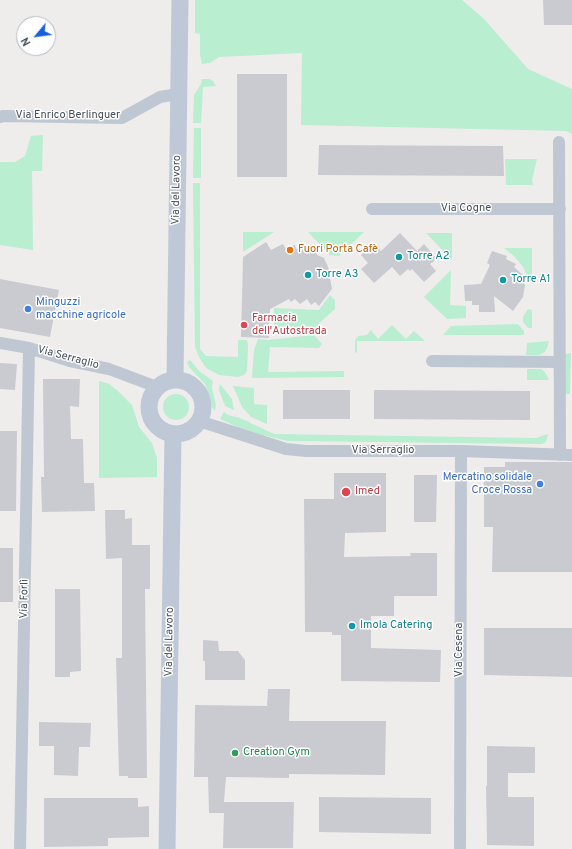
<!DOCTYPE html>
<html>
<head>
<meta charset="utf-8">
<style>
  body { margin:0 }
  #map { position:relative; width:572px; height:849px; overflow:hidden; background:#efecec; font-family:Overpass,sans-serif }
  canvas { display:block }
  .north { position:absolute; left:16px; top:16px; width:40px; height:40px; box-sizing:border-box; background:#fff; border:1px solid #b4b8bd; border-radius:50%; rotate:241deg; font-size:11px; font-weight:700; line-height:16px; text-align:center; color:#444e59 }
  .north::after { content:''; display:block; margin:auto; width:14px; height:18px; background:#1760dd; clip-path:polygon(50% 0,100% 100%,50% 72%,0 100%) }
</style>
</head>
<body>
<div id="map">
<canvas width="572" height="849"></canvas>
<div class="north">N</div>
</div>
<script>
const c = document.querySelector('canvas').getContext('2d');
c.lineJoin = 'round';
function fill(path, color) { c.fillStyle = color; c.fill(path, 'evenodd'); }
const poly = rows => new Path2D(rows.map(r => 'M' + r).join(''));
function stroke(path, color, width, dash) { c.strokeStyle = color; c.lineWidth = width; c.lineCap = dash ? 'butt' : 'round'; c.setLineDash(dash || []); c.stroke(path); }
function drawText(font, color, halo, rows, align = 'center') {
  c.font = font + ' Overpass,sans-serif'; c.lineWidth = 3; c.setLineDash([]); c.textBaseline = 'middle'; c.strokeStyle = halo; c.fillStyle = color; for (const [text, x, y, turn = 0] of rows) {
    c.save(); c.translate(x, y); c.rotate((+turn || 0) * Math.PI / 180); c.textAlign = isNaN(turn) ? turn : align; if (halo) c.strokeText(text, 0, 0); c.fillText(text, 0, 0); c.restore();
  }
}
fill(poly([
  [195,0,462,0,484,19,528,69,572,89,572,134,566,131,301,125,302,53,219,57,210,63,202,64,200,54,200,34,195,33],
  [202,79,209,79,213,81,216,86,203,87,201,123,193,123,194,95,201,84],
  [194,128,201,128,201,178,193,178],
  [43,135,42,171,32,171,33,250,0,245,0,162,15,162,25,156,31,136],
  [505,159,537,159,532,180,533,185,506,185],
  [193,183,200,183,200,349,206,356,238,357,238,340,247,340,248,346,247,371,244,375,238,377,219,375,206,368,199,357,195,347],
  [243,232,274,232,243,252],
  [308,232,364,232,339,256,330,255],
  [426,233,452,233,452,260],
  [504,248,532,248,532,281,528,281,524,268,514,256],
  [451,270,450,305,466,306,466,318,447,319,424,297],
  [330,295,335,300,335,309,314,328,274,331,274,308,319,310],
  [528,309,532,310,532,328,528,328,523,322,523,317],
  [518,324,524,331,524,335,443,335,451,326],
  [392,325,406,339,414,331,425,341,357,341,357,353,355,352,355,341,358,336,367,335,371,330,378,339],
  [314,335,322,344,319,348,270,347,268,372,344,371,344,377,252,378,254,350,258,339,269,340],
  [549,341,547,348,545,352,539,355,526,355,527,343],
  [571,353,570,394,563,394,564,354],
  [190,360,199,371,213,381,212,388,216,405,215,411,212,407,209,395,205,384,189,367,187,362],
  [527,369,541,369,545,372,549,380,527,380],
  [99,381,109,384,117,390,132,405,139,427,152,443,157,458,157,477,99,478],
  [220,384,232,399,234,410,225,406,219,390],
  [233,386,254,388,254,404,267,405,267,424,251,417,242,407],
  '163 407a13 13 0 1 1 26 0a13 13 0 1 1-26 0Z',
  [224,412,228,415,240,418,274,434,536,438,548,434,547,439,545,443,541,444,288,441,258,434,240,428,220,419]
]), '#b9eed1');
fill(poly([
  [543,0,572,0,572,25,544,25],
  [237,74,287,74,287,177,237,177],
  [319,145,503,146,504,176,318,175],
  [400,233,417,251,424,244,437,259,430,264,436,271,424,282,412,269,410,271,408,269,400,276,392,267,374,283,361,269,368,263,361,255,374,243,381,251],
  [266,242,271,250,283,244,285,248,295,245,296,249,306,247,306,250,318,252,317,255,324,258,332,276,330,278,332,289,319,306,315,302,311,305,307,299,300,304,295,299,291,302,289,299,270,309,269,338,241,337,243,257],
  [492,251,507,256,506,259,516,264,514,267,523,275,521,277,525,285,523,297,513,311,494,296,495,312,479,312,479,305,472,305,472,301,465,301,464,285,481,284,490,265,487,263],
  [0,279,59,290,50,337,0,328],
  [0,363,17,364,15,390,0,389],
  [43,379,80,379,79,407,70,406,71,439,83,439,84,483,94,483,95,511,42,512,41,477,44,477],
  [283,390,350,390,350,419,283,419],
  [374,390,530,391,530,420,374,419],
  [0,431,17,431,16,511,0,511],
  [505,462,572,462,572,572,492,572,493,527,484,527,484,467,505,467],
  [334,473,386,473,386,532,345,533,344,557,411,556,410,553,437,553,437,596,394,596,394,616,371,616,371,648,441,650,440,682,341,681,341,635,332,635,332,632,305,632,304,499,334,499],
  [414,475,437,475,436,522,414,522],
  [105,510,125,510,125,519,132,518,132,545,150,545,150,589,145,589,147,778,128,778,128,776,119,776,116,658,122,658,122,558,106,559],
  [0,548,13,548,13,602,0,602],
  [55,589,80,589,81,671,70,672,70,677,55,677],
  [484,628,572,628,572,677,484,675],
  [203,640,218,641,219,651,238,651,245,660,245,680,205,680,205,661,203,661],
  [268,689,290,689,289,721,386,721,385,775,289,774,289,778,226,777,224,802,294,802,293,848,223,848,224,813,209,813,208,777,194,777,195,705,267,706],
  [39,722,91,723,90,747,79,747,78,776,54,775,54,746,39,746],
  [487,746,535,747,535,773,508,773,508,797,534,797,534,846,487,845,486,786,487,786],
  [319,797,431,798,431,834,319,832],
  [44,798,138,798,138,807,149,806,149,837,108,838,108,846,44,847]
]), '#c9cbd1');
stroke(poly([
  [0,117,3,116,122,118,160,97,178,94],
  [559,142,560,455],
  [372,209,560,209],
  [0,343,29,348,70,361,109,369,157,387],
  [432,361,560,362],
  [199,421,286,449,306,451,461,451,572,455],
  [20,849,29,348],
  [460,849,461,451]
]), '#bfc7d2', 12);
stroke(poly([
  [175,379,180,0],
  '149 407a27 27 0 1 1 54 0a27 27 0 1 1-54 0Z',
  [167,849,173,434]
]), '#bec8d6', 17);
for (const [x, y, r, color] of [
  [290,250,4,"#e8710a"],
  [399,257,4,"#0f9aa8"],
  [308,275,4,"#0f9aa8"],
  [503,280,4,"#0f9aa8"],
  [28,309,4,"#3f7fe0"],
  [244,325,4,"#e0444e"],
  [540,484,4,"#3f7fe0"],
  [346,492,5,"#e0444e"],
  [352,626,4,"#0f9aa8"],
  [235,753,4,"#2e9e5b"]
]) { const dot = new Path2D(); dot.arc(x, y, r, 0, 2 * Math.PI); c.fillStyle = color; c.fill(dot); stroke(dot, '#fff', 1.5); }
drawText('11px', '#444e59', '#fff', [
  ["Via Enrico Berlinguer",68,116],
  ["Via del Lavoro",177,190,-89],
  ["Via Cogne",466,209],
  ["Via Serraglio",68,358,15],
  ["Via Serraglio",383,451],
  ["Via Forlì",25,599,-89],
  ["Via del Lavoro",170,642,-89],
  ["Via Cesena",460,650,-90]
]);
drawText('11px', '#c56008', '#fff', [
  ["Fuori Porta Cafè",298,250]
], 'left');
drawText('11px', '#0d838f', '#fff', [
  ["Torre A2",407,257],
  ["Torre A3",316,275],
  ["Torre A1",511,280],
  ["Imola Catering",360,626]
], 'left');
drawText('11px', '#366cbe', '#fff', [
  ["Minguzzi",36,303],
  ["macchine agricole",36,316],
  ["Mercatino solidale",532,478,"right"],
  ["Croce Rossa",532,491,"right"]
], 'left');
drawText('11px', '#be3a42', '#fff', [
  ["Farmacia",252,319],
  ["dell'Autostrada",252,332],
  ["Imed",355,492]
], 'left');
drawText('11px', '#27864d', '#fff', [
  ["Creation Gym",243,753]
], 'left');
</script>
</body>
</html>
